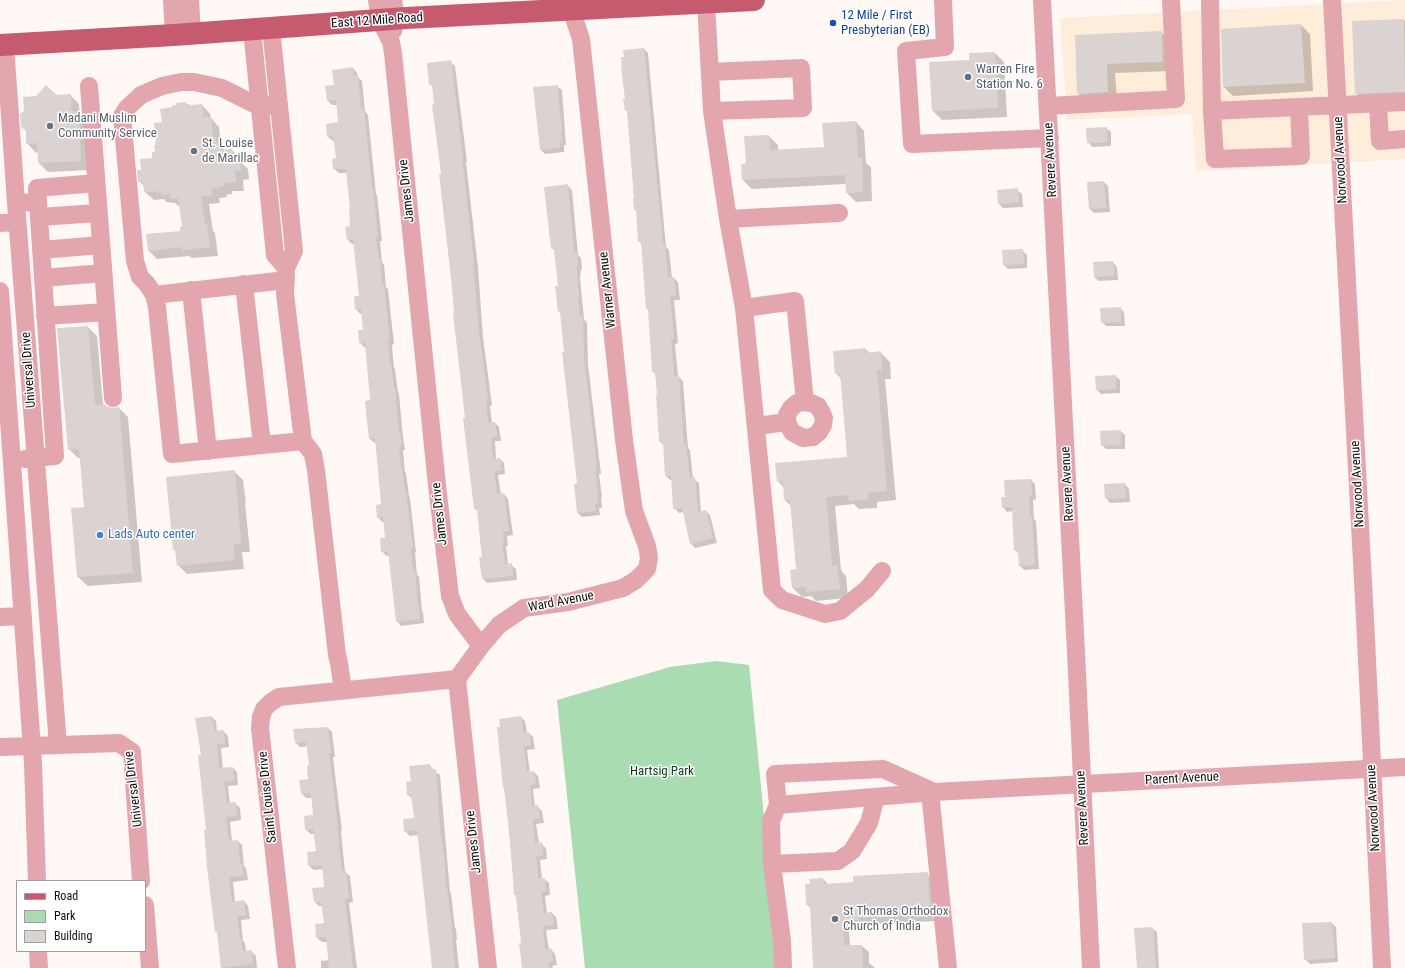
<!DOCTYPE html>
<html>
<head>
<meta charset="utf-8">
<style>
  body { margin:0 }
  #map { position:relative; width:1405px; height:968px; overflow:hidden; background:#fff8f4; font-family:"Roboto Condensed",sans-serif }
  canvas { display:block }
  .legend { position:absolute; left:16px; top:880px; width:130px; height:72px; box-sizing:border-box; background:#fff; border:1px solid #9f9f9e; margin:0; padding:5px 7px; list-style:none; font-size:12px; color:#100e0c }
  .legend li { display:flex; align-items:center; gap:8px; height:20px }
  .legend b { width:20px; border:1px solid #9f9f9e }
</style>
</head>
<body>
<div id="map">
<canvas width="1405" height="968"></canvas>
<ul class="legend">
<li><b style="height:5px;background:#c65b70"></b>Road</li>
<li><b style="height:11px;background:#aadcb2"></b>Park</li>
<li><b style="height:11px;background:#dad3d1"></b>Building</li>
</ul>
</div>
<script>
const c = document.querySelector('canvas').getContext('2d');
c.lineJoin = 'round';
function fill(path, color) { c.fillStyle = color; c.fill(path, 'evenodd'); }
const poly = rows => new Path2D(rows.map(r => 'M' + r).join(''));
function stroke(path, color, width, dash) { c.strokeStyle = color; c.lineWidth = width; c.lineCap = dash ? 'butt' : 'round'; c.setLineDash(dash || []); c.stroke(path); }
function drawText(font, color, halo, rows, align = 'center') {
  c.font = font + ' "Roboto Condensed",sans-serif'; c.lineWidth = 3; c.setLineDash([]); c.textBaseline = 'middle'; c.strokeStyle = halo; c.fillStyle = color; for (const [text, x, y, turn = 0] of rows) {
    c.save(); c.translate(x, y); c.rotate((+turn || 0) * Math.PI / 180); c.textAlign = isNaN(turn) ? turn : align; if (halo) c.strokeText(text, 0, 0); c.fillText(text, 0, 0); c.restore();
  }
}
fill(poly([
  [1405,0,1405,159,1196,171,1192,114,1067,120,1060,18]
]), '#fdedda');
fill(poly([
  [716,661,749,665,779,968,585,968,557,700,670,667]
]), '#aadcb2');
fill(poly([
  [1404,20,1405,21,1405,101,1365,103,1356,93],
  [1301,25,1310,34,1313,91,1233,96,1224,87],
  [1161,32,1171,41,1172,71,1115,73,1117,101,1087,103,1078,93,1076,36],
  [644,49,648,53,666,247,669,250,672,278,674,278,678,282,680,300,674,300,678,343,675,344,678,376,683,381,688,448,690,450,693,479,699,483,701,512,706,511,710,515,717,543,695,548,691,544,684,512,679,513,674,508,672,480,670,480,666,476,664,445,660,442,658,396,656,374,653,372,649,311,647,309,642,245,639,241,637,211,635,209,628,113,626,110],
  [995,53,1004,62,1007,117,942,120,933,111,970,61],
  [450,62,455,66,467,162,466,162,478,267,483,337,492,405,490,406,492,423,495,423,499,427,501,441,495,441,496,459,500,459,504,463,505,474,498,475,501,495,504,494,508,499,513,535,507,536,508,546,506,546,508,565,511,565,516,569,517,580,487,583,483,579,483,558,478,511,475,509,435,105,433,87,430,84],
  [353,68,357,73,358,77,362,81,365,111,368,115,376,194,377,195,382,241,380,241,382,263,384,264,386,287,388,289,394,344,392,345,394,368,395,369,398,392,399,394,403,437,405,450,403,450,405,472,406,473,409,496,410,498,416,552,415,552,417,575,419,576,422,611,423,612,424,623,401,626,397,621,390,555,386,556,382,551,386,539,384,522,382,522,378,517,382,505,376,443,375,443,370,439,371,401,366,347,364,347,360,343,364,331,362,313,360,314,356,309,360,297,355,244,352,244,348,240,351,227,352,211,348,173,339,173,334,169,333,159,337,159,335,141,333,141,328,137,340,122,338,105,332,105,328,101,326,87,335,86],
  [557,86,562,90,566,145,564,145,564,152,545,154,541,150,534,88],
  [70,95,79,104,80,119,87,126,90,170,48,172,39,163,38,152,36,153,27,143],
  [187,105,190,106,202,105,210,114,211,118,219,127,221,145,224,148,224,151,232,150,241,159,241,162,248,169,249,179,243,180,244,191,232,191,232,194,226,195,227,197,219,198,220,203,209,204,213,231,215,233,218,256,192,258,189,256,157,259,148,250,181,231,183,227,180,207,175,203,166,202,164,199,154,200,145,192,144,186,139,181,142,171,153,159,156,153,163,123],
  [856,122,864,131,866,163,871,167,872,201,856,202,847,193,846,184,752,189,743,180,747,164,769,136,778,145,778,150,825,148],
  [1106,128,1111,132,1111,146,1092,147,1088,142],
  [1104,182,1108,186,1110,212,1094,213,1090,209],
  [568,186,572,190,578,255,581,258,582,269,581,270,580,278,584,319,587,323,588,364,601,474,599,474,602,497,601,497,602,508,599,508,600,515,582,517,578,513,579,484,561,314,559,312,556,287,559,286,555,251,552,248],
  [1017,190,1022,194,1023,207,1003,208,999,204],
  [1022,250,1027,255,1027,268,1008,269,1004,265],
  [1113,262,1117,267,1118,280,1099,281,1094,277],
  [1120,308,1124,312,1125,326,1106,326,1102,322],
  [88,327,97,336,103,405,108,408,119,408,128,417,142,582,88,586,78,577,72,509,85,508,81,458,78,458,69,449],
  [865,349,870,353,880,352,890,362,891,379,885,379,896,500,877,502,877,508,859,509,854,504,835,506,841,570,846,576,848,598,816,601,811,596,802,597,793,588,797,570,791,506,785,500,784,488,778,481,848,458,841,379,836,373],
  [1115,376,1120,380,1120,393,1101,394,1097,390],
  [1120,431,1125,435,1125,449,1106,449,1102,445],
  [234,471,243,480,246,503,245,503,250,552,242,552,244,569,187,574,178,565,176,552,174,549],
  [1031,480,1035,484,1036,499,1033,500,1034,519,1036,521,1039,569,1024,570,1020,566,1019,554,1015,550,1013,511,1007,512,1003,507,1006,498],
  [1125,484,1129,489,1130,502,1110,503,1106,498],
  [212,717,216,721,217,732,223,731,228,736,229,747,221,748,223,769,233,768,237,772,238,785,228,786,230,804,235,803,240,808,241,820,230,822,232,841,238,841,242,845,244,866,246,868,248,880,233,882,235,902,244,901,248,906,250,919,241,920,243,941,245,943,246,952,251,951,256,956,257,968,221,968,218,933,216,931,202,756],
  [521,717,525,721,527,733,529,733,533,737,535,749,527,750,530,773,534,772,538,776,540,788,533,789,535,807,538,807,542,811,544,823,536,824,539,843,541,843,546,848,547,859,540,860,542,879,544,879,549,883,550,895,545,896,547,913,552,913,556,917,558,929,546,930,549,950,551,949,555,954,557,965,552,966,553,968,525,968,513,874,505,789,504,788,501,728],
  [328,728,332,732,335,757,333,757,342,831,341,831,345,872,350,876,353,902,349,903,357,968,321,968,321,961,330,960,328,942,322,942,317,938,325,924,323,906,319,906,315,902,325,888,323,869,314,870,309,866,308,853,317,852,315,834,311,834,306,830,314,816,312,798,306,798,302,794,309,780,310,766,308,746,300,747,296,743],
  [430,765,434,771,440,775,450,892,451,893,455,928,456,929,457,940,456,940,459,968,433,968,419,835,410,836,405,831,415,819,413,799,408,795,412,782],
  [927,874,934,880,937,921,865,924,865,927,849,928,850,946,862,946,869,952,869,963,875,968,814,968,812,909,807,905,811,885,823,879,828,884,854,883],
  [1332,923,1336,927,1338,962,1310,964,1305,959,1303,924],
  [1152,928,1157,932,1159,968,1138,968]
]), '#0003');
fill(poly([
  [1404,19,1405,92,1355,94,1352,21],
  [1301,24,1305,83,1223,87,1221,29],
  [1162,31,1163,62,1107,64,1108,92,1077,94,1075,35],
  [644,48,663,245,665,245,668,277,674,277,676,295,670,296,674,339,671,340,674,376,679,376,684,445,686,445,690,478,695,477,698,512,706,510,713,538,690,544,682,508,673,509,671,476,665,476,663,442,659,442,656,395,657,395,655,372,652,372,648,309,646,309,641,242,638,242,636,210,634,210,633,198,634,198,627,111,625,111,623,99,625,99,621,68,622,68,621,57,624,57,623,50],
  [995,52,998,108,932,111,929,62,969,60,969,53],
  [451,60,463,158,462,158,474,263,473,263,479,332,488,401,486,402,488,422,495,422,497,437,491,437,493,459,500,458,502,470,494,471,497,494,504,493,509,531,503,532,504,542,502,542,505,564,512,563,513,576,482,579,479,557,482,557,480,540,477,509,474,509,463,418,465,418,453,313,454,313,451,278,439,174,441,174,432,105,434,104,432,85,429,85,427,63],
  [353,67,354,76,358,75,361,109,364,109,372,189,373,189,378,237,376,237,379,259,380,259,382,284,384,284,390,340,388,340,390,364,391,364,394,388,395,388,399,433,400,433,402,445,399,446,401,468,402,468,405,492,406,492,413,548,411,548,413,571,415,571,418,607,419,607,420,619,396,622,388,551,381,552,380,538,385,538,383,517,377,518,376,505,381,504,375,438,369,439,366,414,365,401,370,400,365,343,359,343,358,330,363,330,361,309,355,310,354,296,359,296,353,239,347,240,345,227,350,226,349,210,350,210,346,169,333,169,332,159,336,158,333,136,327,137,326,124,338,122,336,100,327,101,325,86,334,85,332,70],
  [46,85,57,95,71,94,71,109,79,115,81,161,38,163,37,143,26,144,26,131,21,127,20,114,24,111,23,97,36,96],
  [558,85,560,118,561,118,562,131,561,131,562,141,560,141,560,148,540,150,533,87],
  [186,102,186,104,189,104,190,105,202,104,203,117,211,117,213,136,216,138,217,145,219,145,220,150,232,149,234,160,239,159,241,171,235,171,236,182,224,183,224,186,218,187,218,188,211,189,212,195,201,196,205,224,207,224,210,247,182,250,182,247,148,251,146,234,180,231,180,227,182,226,178,198,170,199,170,194,162,195,162,193,156,193,156,191,144,192,143,181,138,182,137,170,141,170,140,159,152,158,152,152,155,152,154,145,156,145,155,142,156,142,154,123,162,122,160,109,172,107,172,105,176,105,176,103],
  [856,121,858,158,862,158,863,192,846,193,845,175,742,180,741,164,746,163,744,136,769,135,770,150,824,147,822,123],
  [1107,127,1107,142,1087,143,1086,128],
  [1104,181,1106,208,1089,209,1087,182],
  [568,184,574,253,577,253,578,265,577,265,577,273,579,296,578,296,580,317,583,317,584,359,595,450,597,470,595,470,598,493,597,493,598,504,595,504,596,511,577,513,574,484,577,483,562,352,564,352,560,312,558,312,555,286,558,286,554,249,551,249,544,187],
  [1018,188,1019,203,998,204,997,190],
  [1023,249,1024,264,1003,265,1002,250],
  [1113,261,1114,276,1094,277,1093,262],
  [1121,307,1121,322,1101,323,1100,308],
  [88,326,95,405,104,404,108,407,113,408,119,407,133,573,77,577,71,508,84,507,79,449,68,450,57,328],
  [866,348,866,353,881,351,882,370,877,370,887,491,868,493,869,499,849,501,848,495,826,497,832,566,837,565,840,589,806,592,806,587,792,588,790,570,796,569,790,500,784,500,783,481,777,482,775,463,847,457,840,373,835,374,833,351],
  [1116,375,1116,389,1096,390,1095,376],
  [1121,430,1121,445,1101,446,1100,431],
  [235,470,241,543,233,544,235,560,177,566,175,550,173,550,166,477],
  [1031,479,1032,495,1029,496,1030,516,1032,516,1035,565,1019,566,1018,550,1014,551,1012,507,1002,508,1001,497,1005,497,1004,480],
  [1125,483,1126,498,1105,499,1104,484],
  [212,716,214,731,224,730,225,743,217,744,219,768,233,767,234,780,224,782,227,803,236,802,237,816,226,817,229,841,238,840,240,863,242,862,244,876,229,877,232,902,244,900,246,915,237,916,240,938,241,938,243,951,252,950,253,964,221,968,217,932,215,932,207,867,204,830,206,830,198,755,201,755,195,718],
  [521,716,523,733,529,732,531,745,524,746,527,772,534,771,536,784,530,785,532,806,538,805,540,819,533,819,535,843,542,842,543,855,536,856,538,879,545,878,546,891,541,892,544,913,552,912,554,925,543,926,545,949,551,948,553,961,548,962,549,968,522,968,519,943,521,943,516,895,514,895,510,837,504,788,503,788,497,727,500,727,499,719],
  [328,727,331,753,329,753,338,827,337,827,342,871,346,871,349,898,345,899,353,968,329,968,326,937,316,938,315,924,324,923,321,902,314,902,312,888,324,887,322,865,308,866,307,852,316,851,313,829,305,830,304,816,313,815,311,793,301,794,299,780,308,779,307,766,309,765,306,742,295,743,293,729],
  [430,764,431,770,436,769,440,828,443,852,444,852,446,888,447,888,453,936,452,936,455,968,432,968,417,830,404,832,403,819,414,818,411,795,407,795,406,782,411,781,409,766],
  [928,872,930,915,858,918,859,920,843,921,844,945,862,945,863,968,813,968,810,905,806,905,805,884,810,884,809,879,823,878,824,884,853,882,853,876],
  [1332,922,1335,958,1304,960,1302,923],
  [1153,927,1156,968,1137,968,1134,928]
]), '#dad3d1');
stroke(poly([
  [172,0,174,35],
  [190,0,192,34],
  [377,0,380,20,391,42,393,53,437,485,450,596,457,614,481,646],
  [393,0,396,19,393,31],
  [943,0,945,47,906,51,912,144,1050,138],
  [1042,0,1076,652,1091,968],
  [1210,0,1212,111,1405,102],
  [1332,0,1365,619,1382,968],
  [706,3,712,111,728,219,744,308,772,590,782,600,825,614,840,611,867,589,882,571],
  [252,30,275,255,286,268,294,251,271,28],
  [5,44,16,203,58,745],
  [710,72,801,68,803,108,712,111],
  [89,86,113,398],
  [279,104,260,107,222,88,194,82,181,82,162,86,141,95,127,108,122,116,135,261,140,277,147,284,154,295,157,307,172,454,303,441,285,294,286,268],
  [1378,104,1380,141,1405,139],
  [1048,106,1176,99,1171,0],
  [1212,111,1215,159,1301,156,1299,108],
  [38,202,37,188,96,183],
  [16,203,38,202,55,456,25,459],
  [39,217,98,213],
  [728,219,839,213],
  [0,223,17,222],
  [41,250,101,245],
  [43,278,103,273],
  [244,284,262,445],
  [191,290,208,451],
  [0,291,33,764,37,881],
  [154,295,286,280],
  [744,308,795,301,805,402,797,403,791,408,787,415,787,422,756,426],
  [45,316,106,312],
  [787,422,792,432,803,438,813,437,819,432,823,425,824,418,822,413,818,406,811,403,805,402],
  [303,441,313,454,316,470,337,655,339,663,343,690],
  [0,617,23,616],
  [0,747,119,743,132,752,141,881],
  [930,792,948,968],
  [934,792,883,769,775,774,778,805,934,792,1405,767],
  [778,805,771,821,772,864,782,941,783,968],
  [772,864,838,861,852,851,869,823,876,797],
  [145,905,150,968],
  [38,951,39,968],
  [287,968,260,728,261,717,264,709,270,703,279,697,457,679],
  [488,968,457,679,481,646,499,625,524,608,568,602,623,588,636,580,647,569,649,558,647,546,634,511,624,440,581,39,568,0]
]), '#e3a6ae', 18);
stroke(poly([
  [0,45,174,35,406,18,754,0]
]), '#c65b70', 22);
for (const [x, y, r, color] of [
  [833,23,4,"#1a4fb4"],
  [968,77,4,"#5c6f8a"],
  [50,126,4,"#6b7280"],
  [194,151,4,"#6b7280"],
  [100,535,4,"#3f7fe0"],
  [835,919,4,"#6b7280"]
]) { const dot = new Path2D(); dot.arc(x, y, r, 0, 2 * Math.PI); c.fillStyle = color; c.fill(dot); stroke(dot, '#fff', 1.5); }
drawText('13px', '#164399', '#fff', [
  ["12 Mile / First",841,16],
  ["Presbyterian (EB)",841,31]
], 'left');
drawText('13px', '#100e0c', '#fff', [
  ["East 12 Mile Road",377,21,-4],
  ["Revere Avenue",1051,160,-93],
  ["Norwood Avenue",1341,160,-93],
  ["James Drive",407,191,-96],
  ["Warner Avenue",608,290,-96],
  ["Universal Drive",29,370,-94],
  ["Revere Avenue",1068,484,-93],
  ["Norwood Avenue",1358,484,-93],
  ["James Drive",440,514,-96],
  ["Ward Avenue",561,602,-11],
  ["Parent Avenue",1182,779,-3],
  ["Universal Drive",134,789,-97],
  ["Saint Louise Drive",268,797,-96],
  ["Revere Avenue",1083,808,-93],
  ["Norwood Avenue",1374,808,-93],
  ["James Drive",474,842,-96]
]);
drawText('13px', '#4e5e75', '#fff', [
  ["Warren Fire",976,70],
  ["Station No. 6",976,85]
], 'left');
drawText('13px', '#5b616d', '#fff', [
  ["Madani Muslim",58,119],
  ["Community Service",58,134],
  ["St. Louise",202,144],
  ["de Marillac",202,159],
  ["St Thomas Orthodox",843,912],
  ["Church of India",843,927]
], 'left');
drawText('13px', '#366cbe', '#fff', [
  ["Lads Auto center",108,535]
], 'left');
drawText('13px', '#0a3c1a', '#fff', [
  ["Hartsig Park",662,772]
]);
</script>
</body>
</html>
